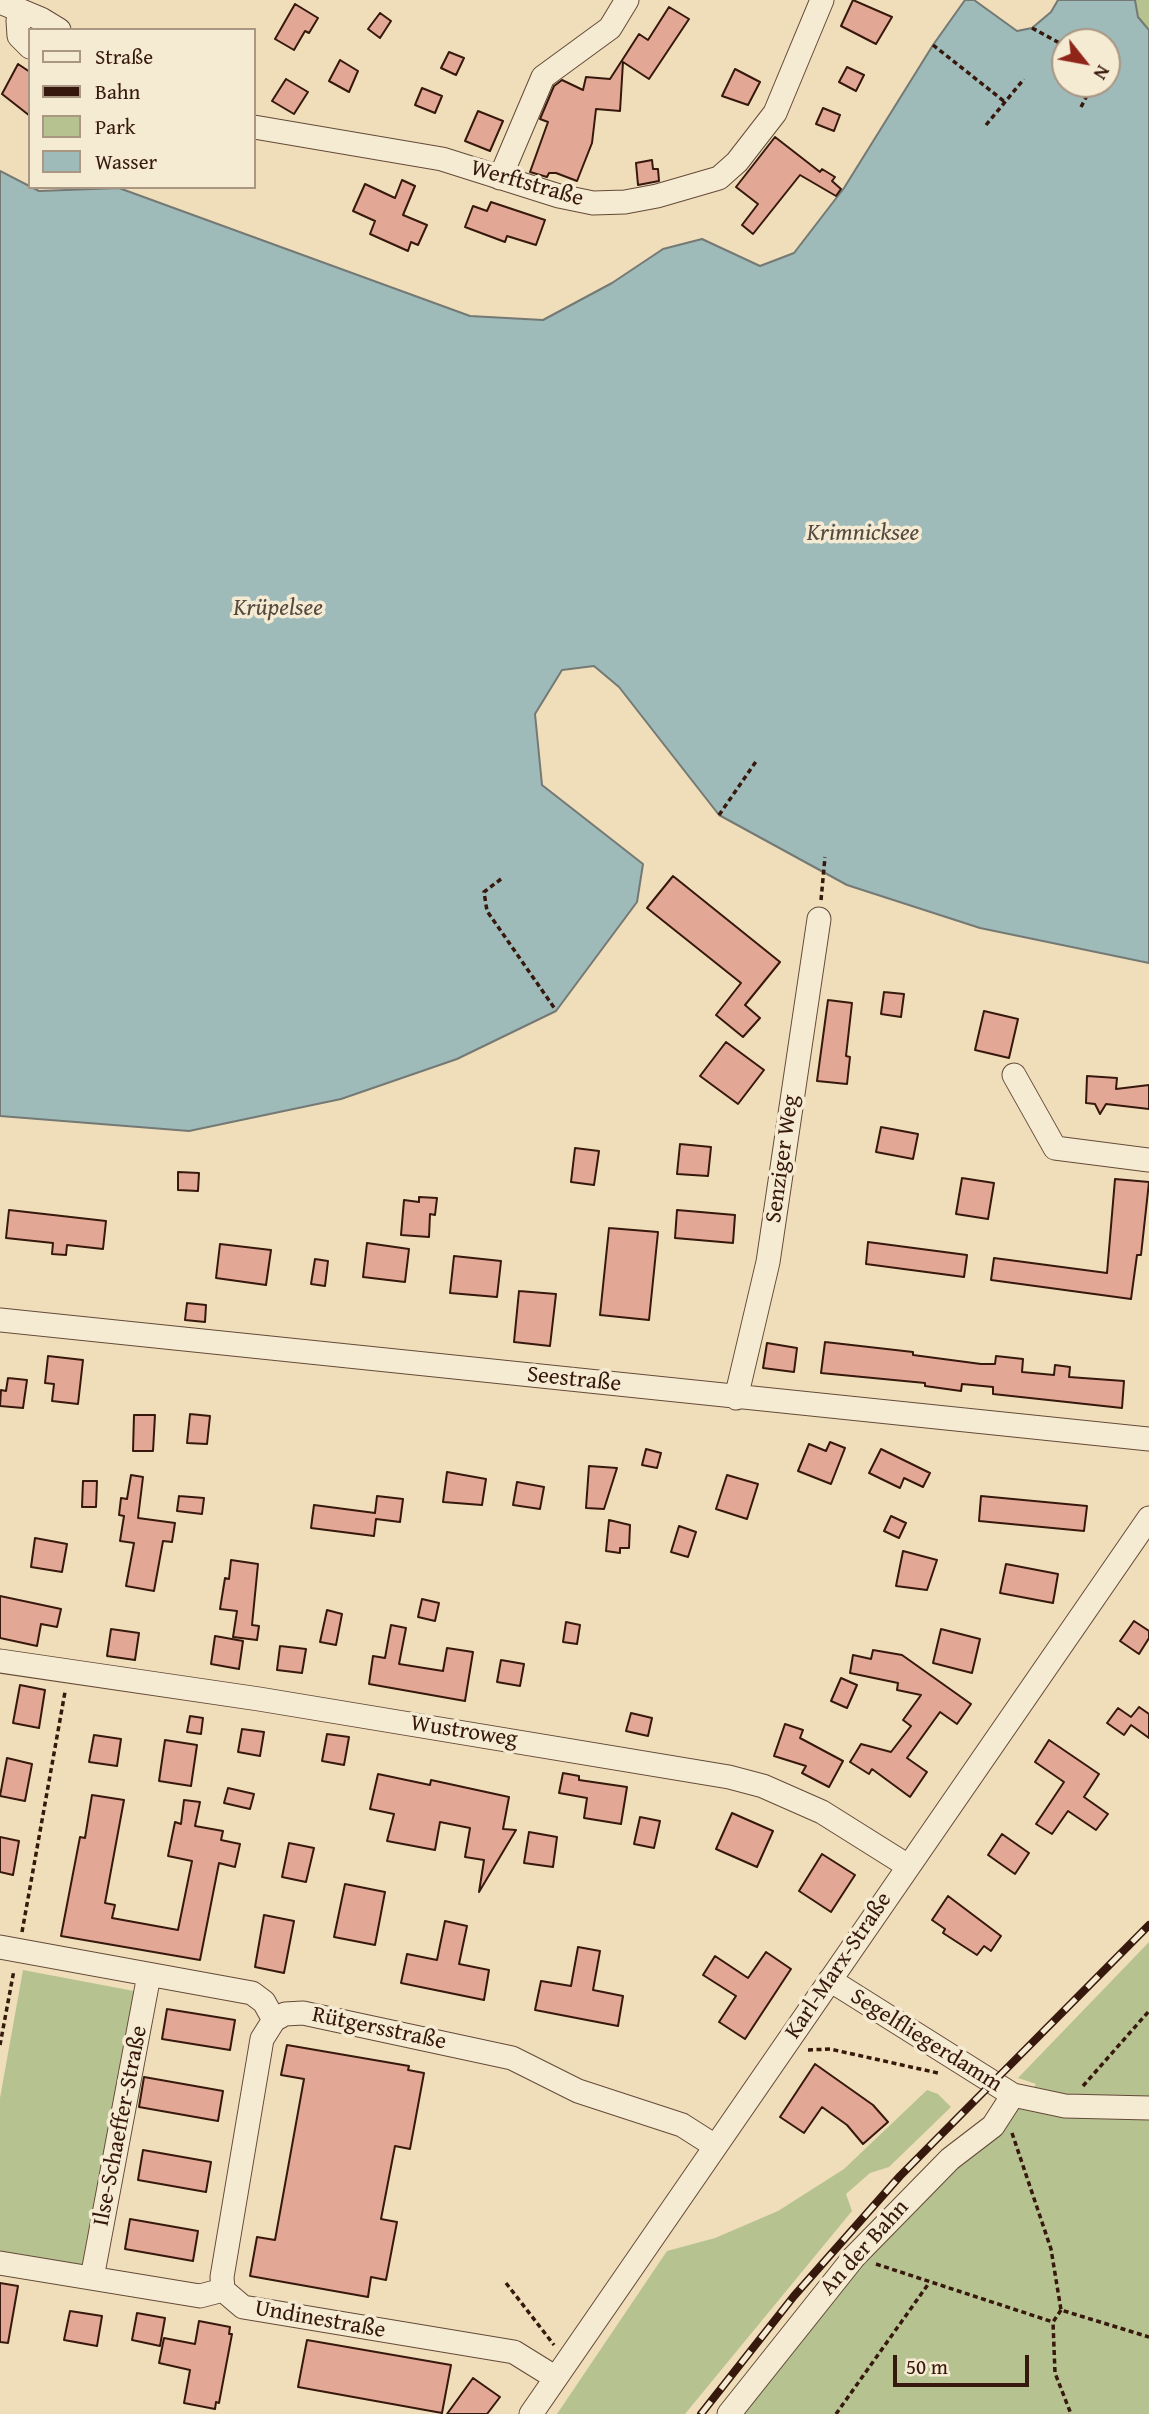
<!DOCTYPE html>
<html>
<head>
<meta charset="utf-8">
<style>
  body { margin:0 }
  #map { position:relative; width:1149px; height:2414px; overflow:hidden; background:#f0deba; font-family:"Gentium Book Plus",serif }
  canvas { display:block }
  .legend { position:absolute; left:28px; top:28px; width:228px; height:161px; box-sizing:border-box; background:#f5ead2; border:2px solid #a99683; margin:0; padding:9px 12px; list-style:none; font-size:21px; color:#36180c }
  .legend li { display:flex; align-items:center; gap:14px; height:35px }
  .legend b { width:35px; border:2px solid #a99683 }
  .north { position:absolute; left:1051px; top:28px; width:70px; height:70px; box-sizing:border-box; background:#f5ead2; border:2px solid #a99683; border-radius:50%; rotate:121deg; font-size:19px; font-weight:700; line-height:28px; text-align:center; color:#36180c }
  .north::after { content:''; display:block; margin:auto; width:24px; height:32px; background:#8f2418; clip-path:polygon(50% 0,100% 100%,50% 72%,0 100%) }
  .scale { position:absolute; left:893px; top:2355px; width:136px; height:32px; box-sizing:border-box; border:4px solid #36180c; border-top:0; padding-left:9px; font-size:21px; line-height:24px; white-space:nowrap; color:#36180c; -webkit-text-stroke:5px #f5ead2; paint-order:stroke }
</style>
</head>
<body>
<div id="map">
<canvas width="1149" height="2414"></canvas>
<ul class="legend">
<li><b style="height:9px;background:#f5ead2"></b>Straße</li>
<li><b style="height:9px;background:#36180c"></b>Bahn</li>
<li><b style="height:19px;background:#b7c291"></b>Park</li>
<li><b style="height:19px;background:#9ebab9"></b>Wasser</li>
</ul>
<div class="north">N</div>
<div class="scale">50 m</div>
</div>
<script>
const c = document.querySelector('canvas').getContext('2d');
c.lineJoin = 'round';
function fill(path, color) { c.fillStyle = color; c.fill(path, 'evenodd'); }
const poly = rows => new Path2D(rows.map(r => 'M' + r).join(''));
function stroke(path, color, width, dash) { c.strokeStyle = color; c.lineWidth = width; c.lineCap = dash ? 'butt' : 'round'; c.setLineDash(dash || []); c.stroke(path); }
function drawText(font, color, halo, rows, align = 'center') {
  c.font = font + ' "Gentium Book Plus",serif'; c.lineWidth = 7; c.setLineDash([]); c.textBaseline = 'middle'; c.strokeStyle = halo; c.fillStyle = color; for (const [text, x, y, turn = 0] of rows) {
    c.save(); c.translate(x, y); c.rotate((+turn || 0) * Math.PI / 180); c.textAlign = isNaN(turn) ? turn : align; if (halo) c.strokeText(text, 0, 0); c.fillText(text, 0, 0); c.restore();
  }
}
fill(poly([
  [1135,0,1149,0,1149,30,1138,17],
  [1149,1942,1149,2414,737,2414,908,2207,998,2136,1036,2084,1018,2078],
  [23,1970,134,1991,82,2274,0,2260,0,2098],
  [927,2090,938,2094,951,2107,889,2167,870,2173,846,2194,852,2211,685,2414,557,2414,667,2251,715,2238,778,2211,844,2169]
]), '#b7c291');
const water = poly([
  [965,0,974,0,1017,31,1032,28,1051,12,1058,0,1135,0,1138,17,1149,30,1149,963,980,928,847,885,719,815,619,687,594,666,562,670,535,714,542,785,643,864,637,902,556,1011,457,1059,341,1099,189,1131,0,1116,0,171,39,191,119,188,470,316,543,320,612,283,663,249,702,239,760,266,794,253,844,188,933,45,965,0],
  [1065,42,1107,42,1107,84,1065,84,1065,42]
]);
fill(water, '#9ebab9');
stroke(water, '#747974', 2);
const building = poly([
  [853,0,892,17,876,44,841,26,853,0],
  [295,4,318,18,309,33,305,31,294,50,275,39,295,4],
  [669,7,689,19,649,79,623,62,620,111,596,109,592,143,577,181,556,173,549,173,547,177,530,172,548,122,540,119,554,86,562,80,583,90,586,77,610,79,639,34,648,40,669,7],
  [380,13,391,21,380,38,368,29,380,13],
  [449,52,464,58,456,75,441,68,449,52],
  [340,60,358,71,349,92,329,81,340,60],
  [18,64,30,72,30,116,2,94,18,64],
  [847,67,864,75,856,91,839,82,847,67],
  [735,69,760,82,748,105,722,96,735,69],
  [286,79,308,92,294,114,272,101,286,79],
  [422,88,442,96,435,113,415,105,422,88],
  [823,108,840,115,834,131,816,124,823,108],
  [478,111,503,121,490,151,465,141,478,111],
  [775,137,820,172,822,169,835,177,832,181,841,189,836,196,800,175,753,234,742,225,758,204,736,187,775,137],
  [652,160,653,169,658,169,659,181,638,185,636,163,652,160],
  [402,180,415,186,403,215,427,225,418,245,411,242,408,251,370,234,375,221,353,211,365,184,395,198,402,180],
  [491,202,545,220,536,245,507,236,505,242,465,227,473,206,487,211,491,202],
  [673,876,780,962,745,1005,760,1018,743,1037,716,1015,741,983,647,908,673,876],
  [884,992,904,994,901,1017,881,1014,884,992],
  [828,1000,852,1003,846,1056,850,1057,847,1084,817,1081,828,1000],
  [984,1011,1018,1019,1009,1058,975,1050,984,1011],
  [726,1042,764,1070,738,1104,700,1076,726,1042],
  [1087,1076,1117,1078,1116,1089,1149,1085,1149,1109,1106,1104,1100,1114,1095,1104,1086,1103,1087,1076],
  [881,1127,918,1134,913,1159,876,1152,881,1127],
  [680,1144,711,1147,708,1176,677,1174,680,1144],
  [575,1148,599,1151,594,1185,571,1182,575,1148],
  [178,1172,199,1173,198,1191,178,1190,178,1172],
  [962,1178,994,1183,988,1219,956,1214,962,1178],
  [1115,1179,1149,1182,1141,1255,1137,1255,1131,1299,991,1280,994,1258,1107,1273,1115,1179],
  [419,1197,437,1198,435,1215,430,1214,429,1237,401,1235,404,1200,419,1202,419,1197],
  [9,1210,106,1221,103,1249,67,1245,66,1255,52,1254,53,1243,6,1238,9,1210],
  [677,1210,735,1215,733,1243,675,1238,677,1210],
  [609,1228,658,1232,649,1320,600,1315,609,1228],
  [868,1242,967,1255,964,1277,866,1264,868,1242],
  [367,1243,409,1249,405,1282,363,1277,367,1243],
  [220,1244,271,1250,266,1285,216,1278,220,1244],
  [454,1256,501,1261,497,1297,450,1293,454,1256],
  [315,1259,328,1261,325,1286,311,1284,315,1259],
  [519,1291,556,1294,550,1346,514,1342,519,1291],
  [187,1303,206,1305,205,1322,185,1320,187,1303],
  [825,1342,913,1352,913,1355,981,1364,995,1364,996,1356,1023,1359,1022,1372,1054,1375,1055,1365,1070,1367,1069,1377,1124,1381,1122,1408,993,1394,993,1387,962,1384,961,1391,925,1386,925,1383,821,1373,825,1342],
  [767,1343,797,1348,794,1372,763,1368,767,1343],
  [48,1356,83,1360,78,1404,52,1401,54,1384,45,1383,48,1356],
  [8,1378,27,1380,23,1408,0,1406,1,1390,6,1391,8,1378],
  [190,1414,210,1416,207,1444,187,1443,190,1414],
  [134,1415,155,1415,153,1451,133,1451,134,1415],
  [830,1442,845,1448,831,1484,798,1471,809,1444,826,1451,830,1442],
  [646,1449,661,1453,657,1468,642,1465,646,1449],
  [881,1449,930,1473,923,1487,904,1478,900,1488,869,1473,881,1449],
  [589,1466,617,1468,604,1509,586,1508,589,1466],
  [447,1472,486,1479,482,1505,443,1502,447,1472],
  [131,1475,143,1477,138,1518,175,1523,172,1542,163,1541,154,1591,126,1586,134,1543,120,1541,124,1516,119,1515,121,1498,127,1499,131,1475],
  [727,1475,758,1484,747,1519,716,1509,727,1475],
  [83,1481,97,1481,96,1507,82,1507,83,1481],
  [517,1482,544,1487,540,1509,513,1505,517,1482],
  [179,1496,204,1498,202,1514,177,1511,179,1496],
  [377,1496,403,1499,400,1522,376,1519,374,1536,311,1528,314,1505,375,1513,377,1496],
  [981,1496,1087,1506,1084,1531,979,1521,981,1496],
  [891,1516,906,1523,899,1538,884,1531,891,1516],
  [609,1520,630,1525,629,1548,620,1548,620,1553,606,1551,609,1520],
  [679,1526,696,1532,688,1557,671,1552,679,1526],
  [35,1538,67,1544,62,1572,31,1567,35,1538],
  [903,1551,937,1560,927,1590,896,1586,903,1551],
  [231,1560,258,1564,252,1625,259,1626,257,1640,233,1637,237,1611,220,1609,225,1578,229,1579,231,1560],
  [1006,1564,1058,1574,1053,1603,1000,1593,1006,1564],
  [0,1596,61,1609,57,1627,41,1624,37,1646,0,1638,0,1596],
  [422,1599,439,1603,435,1621,418,1617,422,1599],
  [327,1610,342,1614,336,1645,320,1642,327,1610],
  [1134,1621,1149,1631,1149,1638,1139,1654,1120,1641,1134,1621],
  [566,1622,580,1625,577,1644,563,1642,566,1622],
  [391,1625,406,1628,399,1664,443,1671,447,1648,473,1652,465,1701,369,1684,373,1656,385,1658,391,1625],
  [111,1629,139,1633,135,1660,107,1656,111,1629],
  [941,1629,980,1639,972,1673,933,1663,941,1629],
  [215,1636,243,1641,239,1669,211,1664,215,1636],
  [280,1646,306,1649,302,1673,277,1670,280,1646],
  [873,1650,902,1655,971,1704,957,1724,940,1712,907,1758,927,1772,910,1797,872,1769,869,1774,850,1762,861,1744,891,1752,911,1726,903,1720,921,1695,897,1690,898,1683,850,1673,853,1655,871,1659,873,1650],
  [501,1660,524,1664,520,1686,497,1682,501,1660],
  [841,1678,857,1685,847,1708,831,1701,841,1678],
  [20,1685,45,1690,39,1728,13,1723,20,1685],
  [1139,1707,1149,1714,1149,1738,1131,1725,1124,1735,1107,1723,1118,1708,1131,1717,1139,1707],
  [631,1713,652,1718,648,1736,626,1731,631,1713],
  [190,1716,203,1718,201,1734,187,1732,190,1716],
  [785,1724,803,1730,800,1738,843,1761,829,1787,802,1773,806,1766,774,1756,785,1724],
  [242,1729,264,1732,260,1756,238,1752,242,1729],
  [327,1734,349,1737,344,1765,322,1761,327,1734],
  [94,1735,121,1739,117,1766,89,1762,94,1735],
  [165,1740,197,1745,191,1786,159,1781,165,1740],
  [1049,1740,1099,1774,1084,1797,1108,1814,1096,1830,1068,1811,1052,1834,1036,1824,1064,1782,1035,1762,1049,1740],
  [7,1758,32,1764,25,1801,0,1796,7,1758],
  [563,1773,579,1776,579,1780,627,1787,621,1824,584,1818,587,1798,559,1793,563,1773],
  [378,1774,430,1785,431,1780,509,1797,503,1829,516,1830,479,1892,484,1860,465,1857,470,1828,440,1822,435,1850,387,1841,394,1814,370,1809,378,1774],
  [228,1788,254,1794,250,1809,224,1803,228,1788],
  [92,1795,124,1800,105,1903,115,1905,112,1918,178,1930,192,1861,168,1856,175,1822,181,1824,184,1800,200,1802,195,1826,223,1831,221,1840,240,1844,235,1867,219,1863,200,1960,61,1936,80,1837,85,1838,92,1795],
  [732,1813,773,1831,757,1867,716,1849,732,1813],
  [640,1817,660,1821,654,1848,634,1844,640,1817],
  [529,1832,557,1837,553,1867,524,1863,529,1832],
  [1002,1834,1029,1853,1015,1874,988,1855,1002,1834],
  [0,1837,19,1841,13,1875,0,1872,0,1837],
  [289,1843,314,1848,306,1882,282,1877,289,1843],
  [822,1854,855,1875,831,1912,799,1891,822,1854],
  [345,1884,385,1892,375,1945,334,1937,345,1884],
  [948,1896,1001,1936,991,1951,984,1946,977,1955,943,1933,945,1929,932,1920,948,1896],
  [264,1915,294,1921,284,1973,255,1967,264,1915],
  [445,1921,467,1926,459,1964,489,1970,484,2000,401,1983,407,1954,437,1960,445,1921],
  [578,1947,600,1951,593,1990,623,1996,618,2026,535,2010,541,1981,571,1986,578,1947],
  [766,1952,791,1969,745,2039,719,2022,736,1996,703,1975,715,1956,748,1978,766,1952],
  [167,2009,235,2020,230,2050,162,2039,167,2009],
  [287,2045,409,2066,408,2070,424,2073,410,2149,395,2146,381,2219,397,2222,386,2280,371,2277,368,2297,250,2276,257,2237,275,2240,304,2079,281,2075,287,2045],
  [815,2064,873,2105,888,2122,863,2144,847,2125,822,2107,804,2133,780,2117,815,2064],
  [144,2077,223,2091,218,2121,139,2107,144,2077],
  [143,2150,211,2162,206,2192,138,2180,143,2150],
  [130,2219,198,2231,193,2261,125,2249,130,2219],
  [0,2283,18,2286,8,2343,0,2342,0,2283],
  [70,2311,102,2316,97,2346,64,2340,70,2311],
  [137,2313,165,2318,160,2346,132,2340,137,2313],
  [199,2321,230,2327,229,2334,232,2334,219,2403,216,2402,215,2409,184,2403,190,2370,159,2363,164,2338,195,2344,199,2321],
  [307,2340,451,2365,442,2413,298,2387,307,2340],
  [473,2378,500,2397,487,2414,447,2414,473,2378]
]);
fill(building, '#e3a895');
stroke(building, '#36180c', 2);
const minor = poly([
  [0,2,41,19,59,30],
  [20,11,18,21,19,36,30,47],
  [254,127,442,159,559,196,593,203,625,202,657,196,719,178,737,162,775,113,822,0],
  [500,178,543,77,610,28,627,0],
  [1014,1075,1055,1148,1149,1160],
  [0,1320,1149,1439],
  [736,1398,768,1262,819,919],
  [0,1661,259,1699,729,1777,763,1786,822,1812,908,1866],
  [0,1947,252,1993,264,2002,274,2020],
  [830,1980,1013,2095,1065,2106,1149,2108],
  [0,2263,200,2296,223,2290],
  [92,2278,149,1975],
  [223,2290,222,2277,262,2039,274,2020,285,2014,303,2013,512,2058,578,2091,682,2125,715,2146],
  [223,2290,243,2307,514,2352,556,2378],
  [531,2414,1149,1518],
  [729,2414,854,2257,950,2159,993,2126,1013,2095]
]);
stroke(minor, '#644a38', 25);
stroke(poly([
  [1032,28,1065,46],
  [933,45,1005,102],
  [1107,59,1114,47],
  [1081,107,1093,84],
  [986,125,1024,79],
  [719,815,757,760],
  [501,879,484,892,487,911,555,1009],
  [821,900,825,857],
  [22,1932,65,1692],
  [0,2045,14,1970],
  [808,2050,830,2049,938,2073],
  [1083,2086,1149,2011],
  [1012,2133,1051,2249,1061,2310,1149,2337],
  [876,2264,1053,2322],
  [506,2283,554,2345],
  [1061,2310,1053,2322,1055,2373,1071,2414],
  [836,2414,929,2283]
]), '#36180c', 3.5, [5, 3.5]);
stroke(minor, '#f5ead2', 23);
const rail = poly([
  [701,2414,794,2296,900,2176,1149,1925]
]);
stroke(rail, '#36180c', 8);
stroke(rail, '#f5ead2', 5, [16]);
drawText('23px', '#36180c', '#f5ead2', [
  ["Werftstraße",527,184,16],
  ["Senziger Weg",783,1159,-82],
  ["Seestraße",574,1380,6],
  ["Wustroweg",464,1732,9],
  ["Karl-Marx-Straße",839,1966,-56],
  ["Rütgersstraße",379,2029,12],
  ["Segelfliegerdamm",926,2041,32],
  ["Ilse-Schaeffer-Straße",121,2126,-79],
  ["An der Bahn",865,2248,-48],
  ["Undinestraße",320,2320,10]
]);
drawText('italic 24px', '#554940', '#f5ead2', [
  ["Krimnicksee",863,534],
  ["Krüpelsee",278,609]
]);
</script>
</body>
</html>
